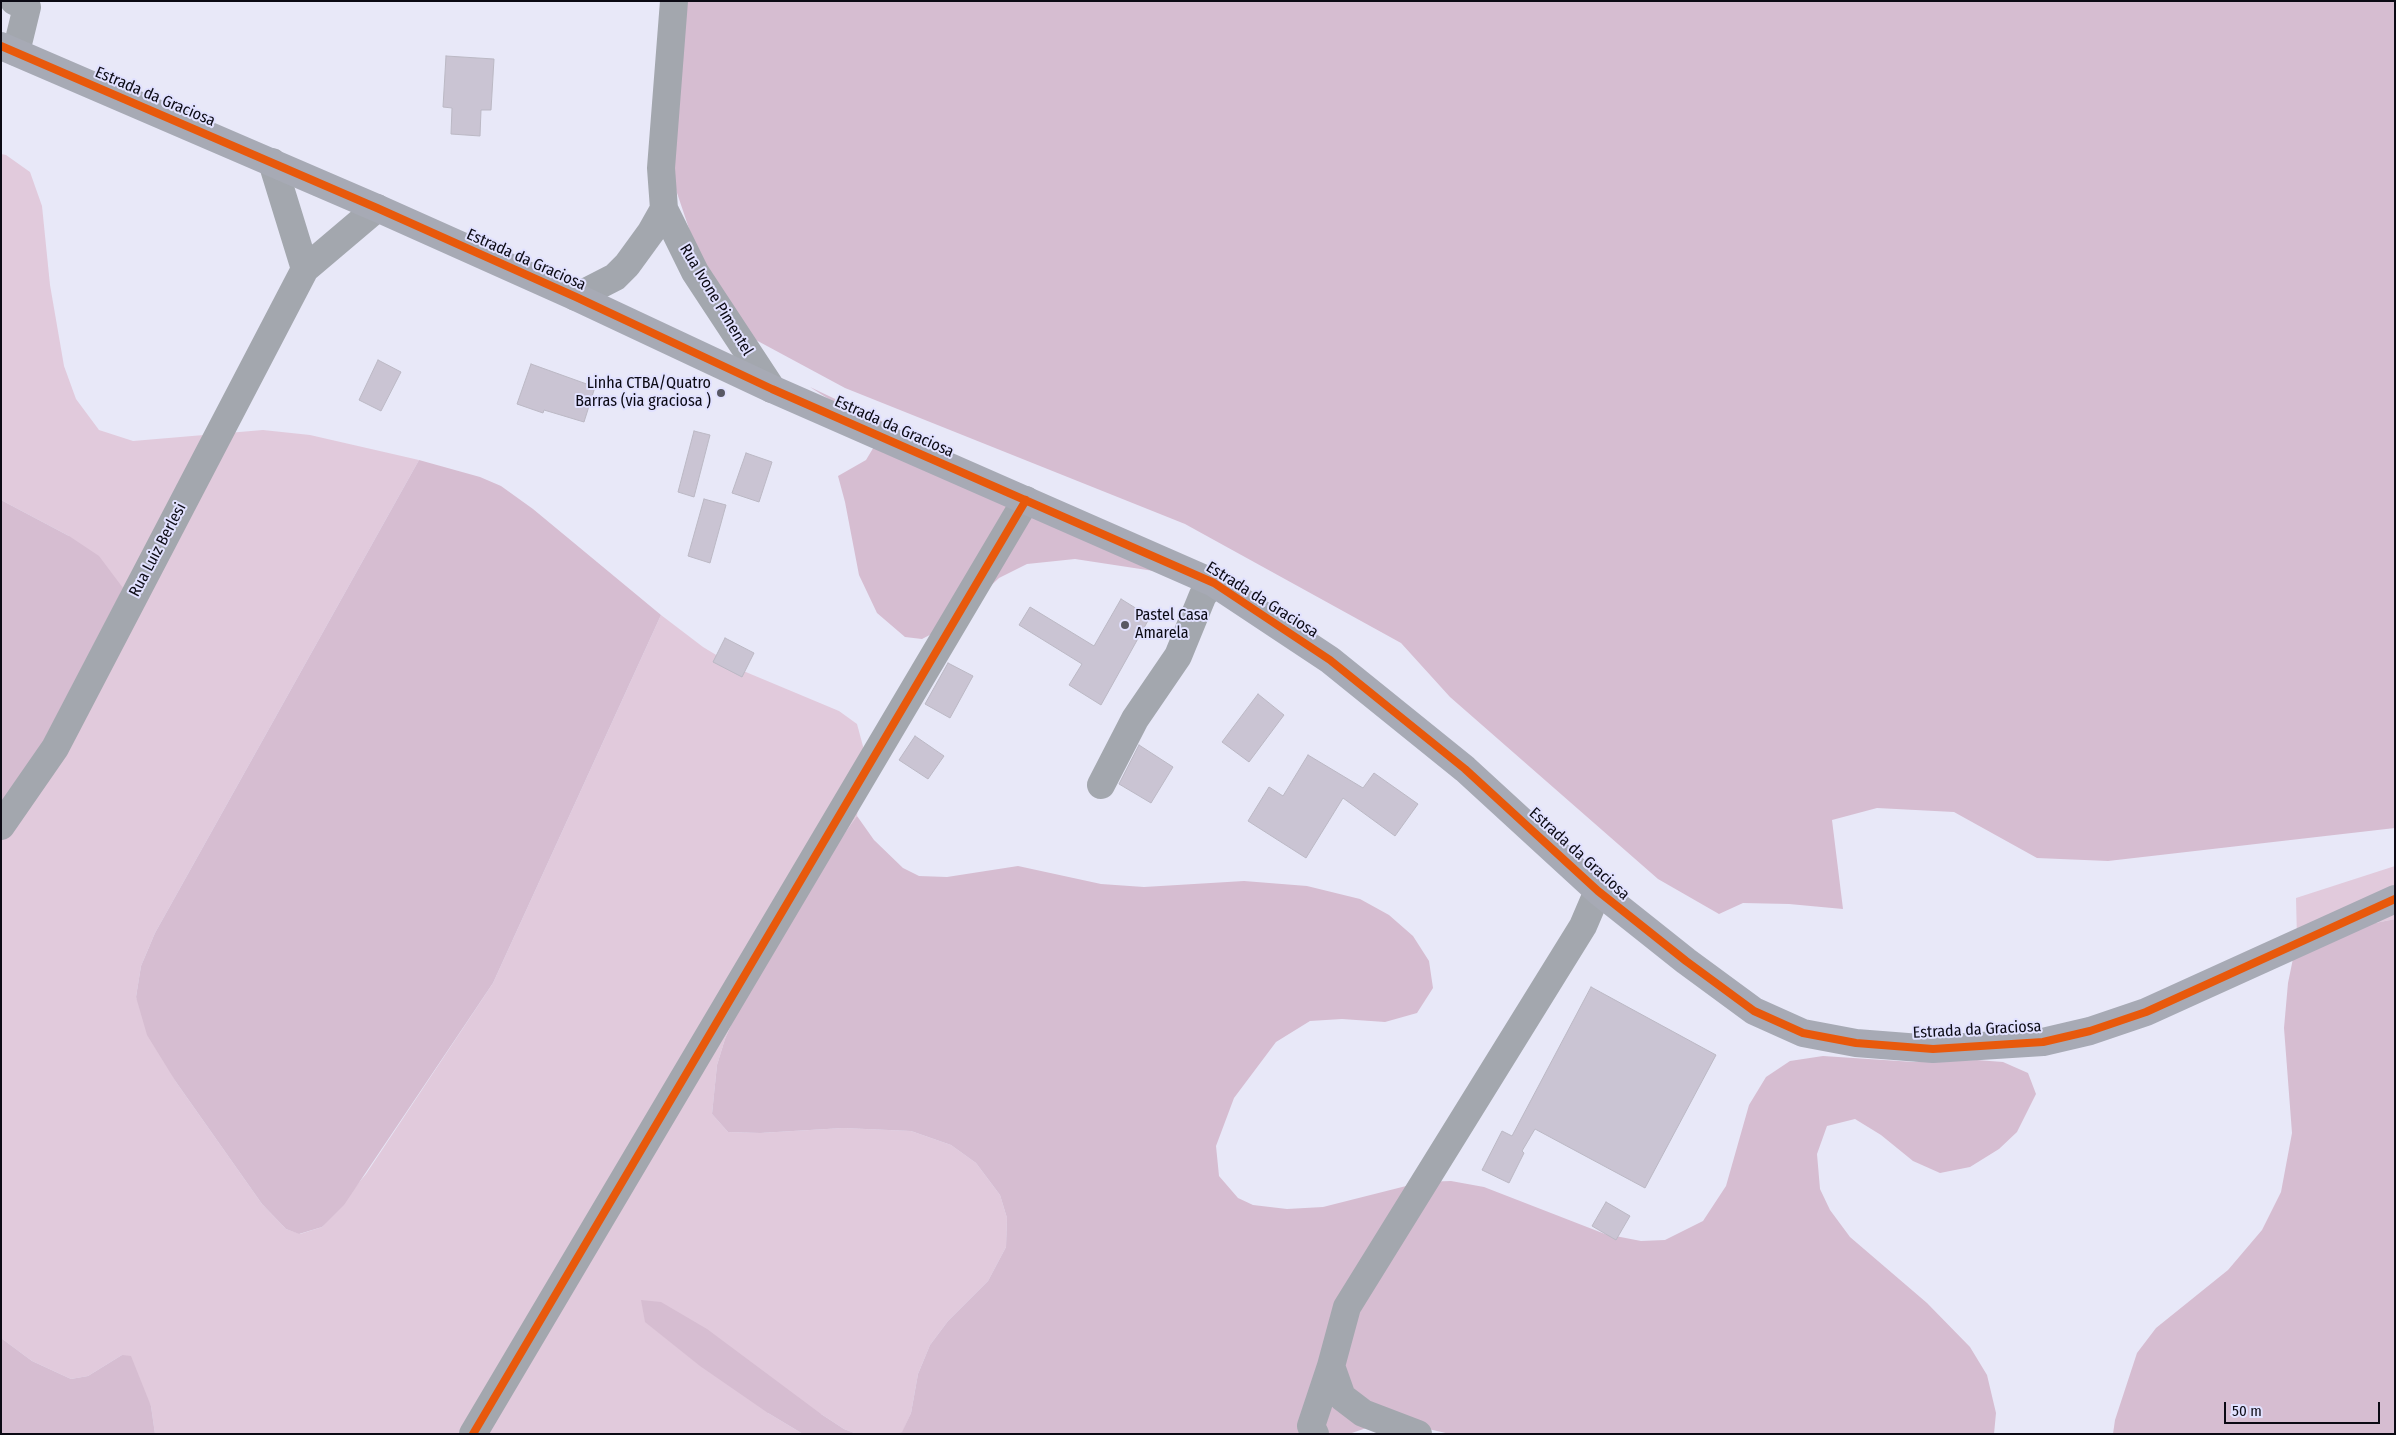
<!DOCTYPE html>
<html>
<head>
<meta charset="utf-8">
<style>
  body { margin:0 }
  #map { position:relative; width:2396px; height:1435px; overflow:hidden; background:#e8e8f8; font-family:"Fira Sans Condensed",sans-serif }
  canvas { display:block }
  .frame { position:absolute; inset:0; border:2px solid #0b0a14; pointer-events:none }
  .scale { position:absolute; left:2224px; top:1402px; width:156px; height:22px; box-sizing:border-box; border:2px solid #0b0a14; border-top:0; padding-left:6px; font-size:15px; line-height:18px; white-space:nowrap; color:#0b0a14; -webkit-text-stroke:4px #e1e1ff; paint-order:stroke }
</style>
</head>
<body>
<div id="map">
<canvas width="2396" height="1435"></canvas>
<div class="frame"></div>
<div class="scale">50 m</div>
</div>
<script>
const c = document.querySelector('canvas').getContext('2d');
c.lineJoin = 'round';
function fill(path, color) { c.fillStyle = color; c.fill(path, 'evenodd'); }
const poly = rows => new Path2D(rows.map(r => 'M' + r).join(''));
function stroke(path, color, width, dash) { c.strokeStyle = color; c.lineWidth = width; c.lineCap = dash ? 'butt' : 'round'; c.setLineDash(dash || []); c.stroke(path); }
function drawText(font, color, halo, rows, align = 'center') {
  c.font = font + ' "Fira Sans Condensed",sans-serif'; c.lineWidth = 4; c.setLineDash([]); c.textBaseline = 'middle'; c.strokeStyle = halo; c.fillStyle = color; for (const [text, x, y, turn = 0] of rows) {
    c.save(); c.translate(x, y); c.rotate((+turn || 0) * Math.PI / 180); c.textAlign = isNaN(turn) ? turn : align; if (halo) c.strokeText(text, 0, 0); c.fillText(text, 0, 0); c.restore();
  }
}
fill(poly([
  [1,154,6,155,30,172,42,206,50,285,64,366,76,399,99,430,133,441,263,430,310,435,419,460,155,933,141,966,136,997,176,1082,262,1204,286,1229,300,1234,322,1227,366,1174,493,983,661,615,703,647,741,670,839,711,857,724,864,750,857,816,801,893,753,974,725,1039,717,1065,712,1114,728,1132,760,1133,843,1128,911,1131,951,1145,976,1163,1000,1195,1007,1218,1006,1247,988,1281,948,1321,930,1345,918,1374,911,1413,902,1433,857,1434,844,1429,821,1414,768,1413,803,1434,155,1434,151,1406,122,1355,88,1376,71,1379,32,1361,1,1338,1,822,69,536,1,500],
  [2395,866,2395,919,2297,939,2296,898]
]), '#e1cadc');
fill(poly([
  [682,1,2395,1,2395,828,2108,861,2037,858,1954,812,1877,808,1832,820,1843,909,1789,904,1743,903,1719,914,1658,879,1450,697,1401,643,1185,524,845,388,754,339,704,273,675,187,672,74],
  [810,387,1043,498,1180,575,1075,559,1027,564,999,578,949,625,922,639,905,637,877,613,859,575,845,502,838,476,866,460,878,440,874,428],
  [419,460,480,477,501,486,533,509,661,615,493,983,344,1205,322,1227,299,1234,286,1229,262,1204,176,1082,147,1035,136,997,141,966,155,933],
  [1,500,69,536,99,556,123,588,1,822],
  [857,816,874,840,903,868,919,876,947,877,1018,866,1101,884,1144,887,1244,881,1307,886,1360,899,1389,915,1413,936,1429,961,1433,988,1417,1013,1385,1022,1342,1019,1310,1021,1276,1042,1234,1098,1216,1146,1219,1176,1238,1198,1253,1205,1287,1209,1323,1207,1422,1182,1451,1181,1484,1187,1605,1234,1641,1241,1665,1240,1703,1221,1726,1186,1749,1105,1766,1077,1790,1061,1823,1056,1914,1062,1977,1060,2003,1062,2028,1073,2036,1094,2017,1132,1999,1149,1970,1167,1940,1173,1913,1161,1881,1135,1855,1119,1827,1126,1817,1154,1820,1189,1830,1210,1850,1237,1927,1303,1970,1347,1987,1375,1996,1413,1994,1434,1450,1434,1411,1425,1378,1424,1349,1434,897,1434,902,1432,911,1413,918,1374,930,1345,948,1321,988,1281,1006,1247,1007,1218,1000,1195,976,1163,951,1145,911,1131,843,1128,760,1133,728,1132,712,1114,717,1065,725,1039,753,974,801,893],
  [2395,919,2395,1434,2113,1434,2115,1420,2137,1353,2156,1328,2228,1270,2262,1230,2281,1192,2292,1133,2284,1028,2288,983,2297,939],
  [641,1300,661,1302,707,1329,821,1414,844,1429,857,1434,803,1434,768,1413,700,1366,645,1322],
  [1,1338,32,1361,71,1379,88,1376,122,1355,131,1356,151,1406,155,1434,1,1434]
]), '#d6bdd1');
const building = poly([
  [446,56,494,59,491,110,481,110,480,136,451,134,452,108,443,107,446,56],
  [378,360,401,372,381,411,359,400,378,360],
  [531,364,595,387,584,422,544,410,543,413,517,404,531,364],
  [694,431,710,435,694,497,678,492,694,431],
  [746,453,772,462,759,502,732,493,746,453],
  [704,499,726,505,710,563,688,556,704,499],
  [1121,599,1150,617,1101,705,1069,685,1082,664,1019,625,1030,607,1094,646,1121,599],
  [725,638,754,653,742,677,713,662,725,638],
  [948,663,973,676,950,718,925,704,948,663],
  [1258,694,1284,715,1249,762,1222,742,1258,694],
  [915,736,944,756,928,779,899,760,915,736],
  [1139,745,1173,767,1151,803,1119,784,1139,745],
  [1308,755,1363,788,1374,773,1418,804,1395,836,1343,798,1306,858,1248,821,1269,787,1283,796,1308,755],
  [1591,987,1716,1055,1645,1188,1535,1129,1522,1151,1524,1153,1509,1183,1482,1170,1502,1131,1512,1136,1591,987],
  [1606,1202,1630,1216,1616,1240,1592,1226,1606,1202]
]);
fill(building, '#cac4d3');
stroke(building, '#bbb8c4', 1);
stroke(poly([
  [14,1,27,7,16,52],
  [674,1,661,168,664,209,695,272,772,389],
  [272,162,305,269],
  [576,297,615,277,627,265,651,232,664,209],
  [1101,785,1135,719,1178,656,1203,595,1214,583],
  [1,826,55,748,305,269,377,208],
  [473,1434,1026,500],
  [1315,1434,1311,1426,1331,1366],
  [1418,1434,1363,1413,1342,1397,1331,1366,1347,1307,1583,926,1598,891]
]), '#a3a7ae', 28);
stroke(poly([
  [1,46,377,208,576,297,772,389,1214,583,1330,660,1465,769,1598,891,1686,961,1754,1011,1803,1033,1856,1043,1933,1049,2043,1042,2090,1031,2146,1012,2395,899]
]), '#a7aab5', 28);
stroke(poly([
  [1,46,377,208,576,297,772,389,1214,583,1330,660,1465,769,1598,891,1686,961,1754,1011,1803,1033,1856,1043,1933,1049,2043,1042,2090,1031,2146,1012,2395,899],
  [473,1434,1026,500]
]), '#e8590c', 8);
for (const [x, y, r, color] of [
  [721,393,5,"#585864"],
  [1125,625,5,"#585864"]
]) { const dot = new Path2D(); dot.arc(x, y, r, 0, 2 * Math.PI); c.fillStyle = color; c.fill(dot); stroke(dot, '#e1e1ff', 2); }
drawText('16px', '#0b0a14', '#e1e1ff', [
  ["Estrada da Graciosa",155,97,23],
  ["Estrada da Graciosa",526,260,24],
  ["Rua Ivone Pimentel",716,300,59],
  ["Estrada da Graciosa",894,427,24],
  ["Rua Luiz Berlesi",158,550,-62],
  ["Estrada da Graciosa",1262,600,32],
  ["Estrada da Graciosa",1579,854,42],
  ["Estrada da Graciosa",1977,1030,-3]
]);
drawText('16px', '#0b0a14', '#e1e1ff', [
  ["Linha CTBA/Quatro",711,384],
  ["Barras (via graciosa )",711,402],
  ["Pastel Casa",1135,616,"left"],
  ["Amarela",1135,634,"left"]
], 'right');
</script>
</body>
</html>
